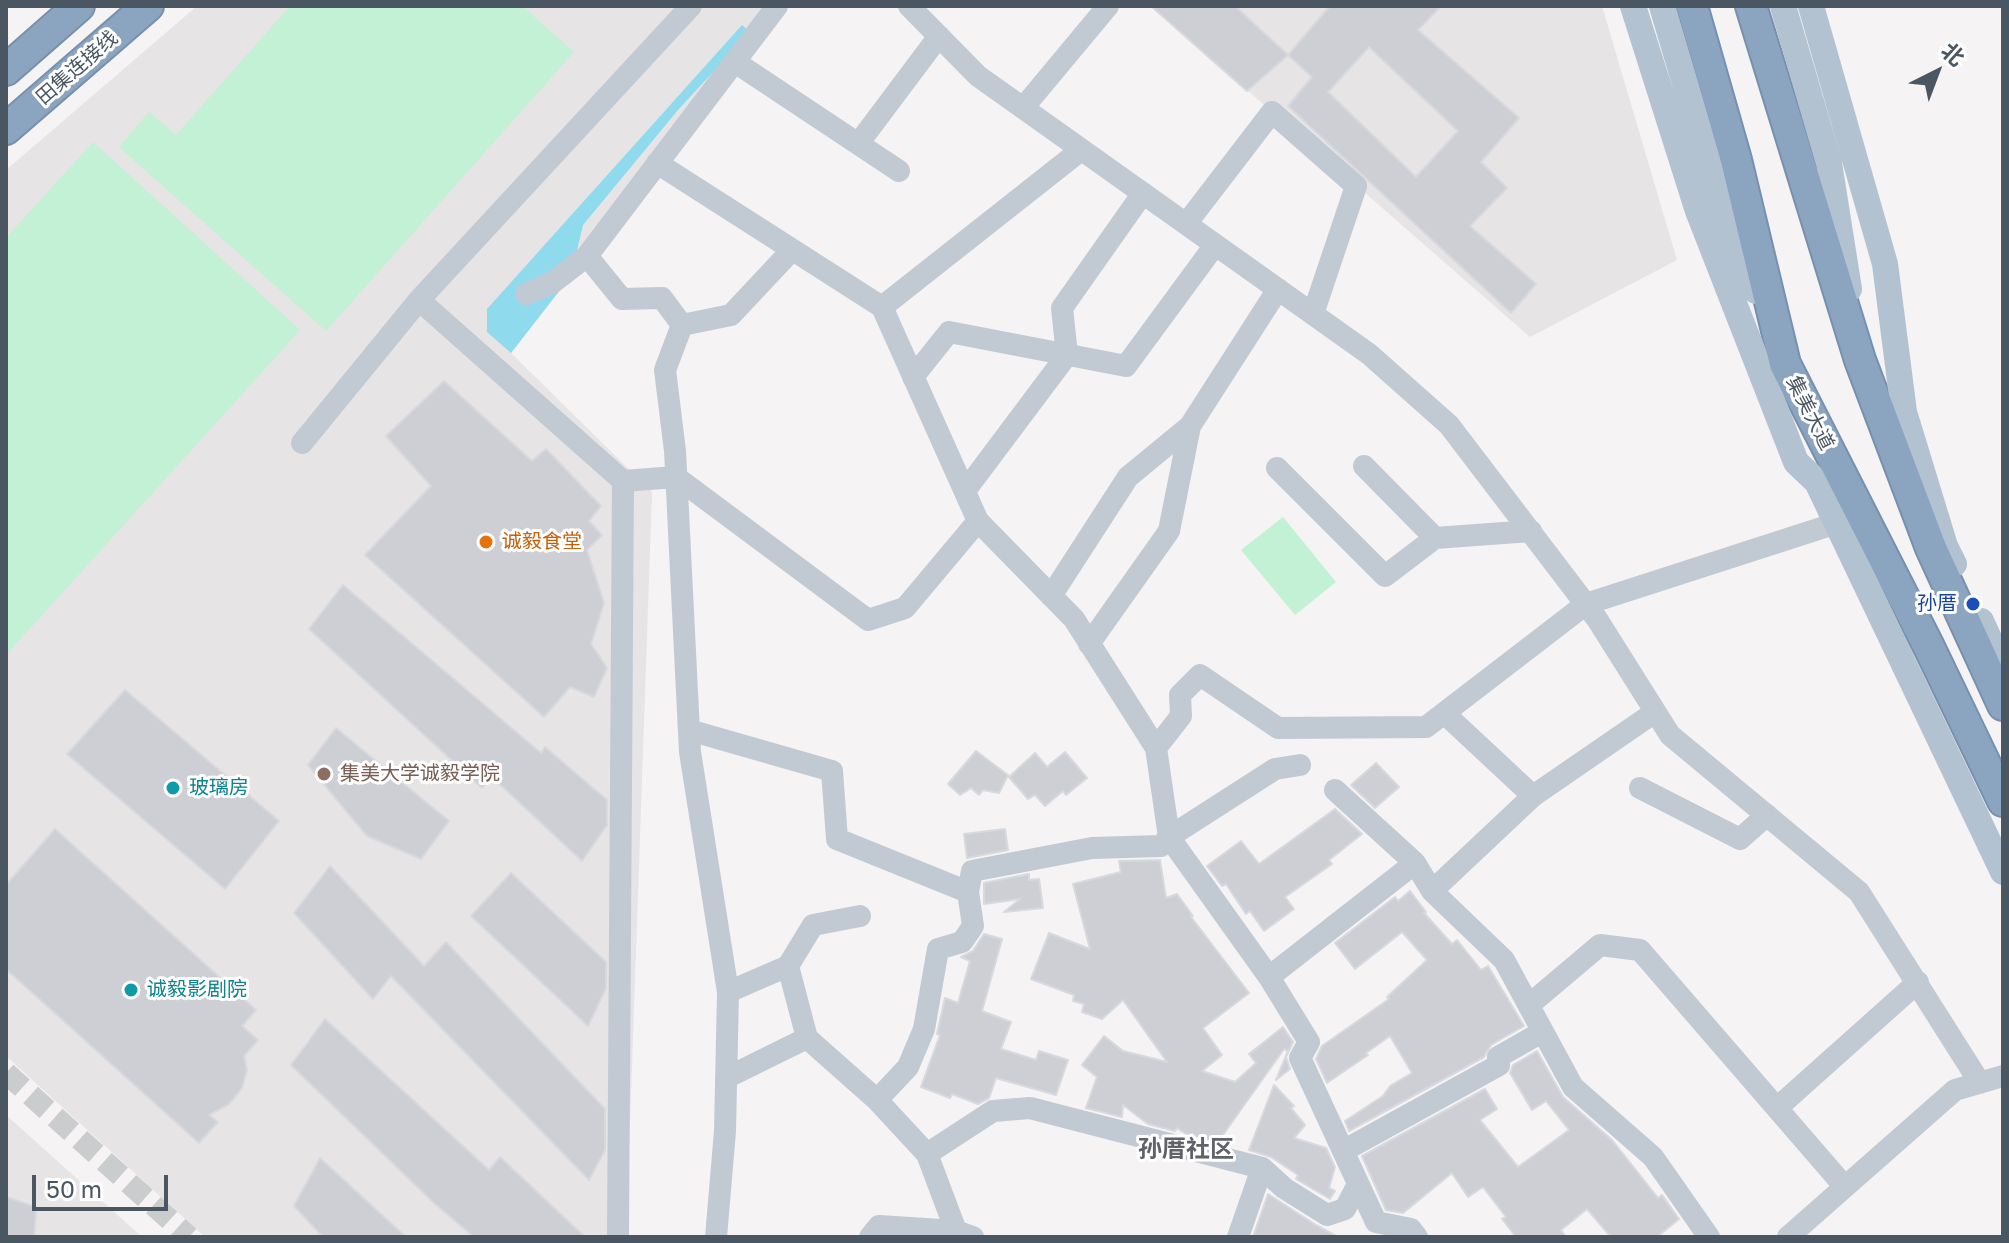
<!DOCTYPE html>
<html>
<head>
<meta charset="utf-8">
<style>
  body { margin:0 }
  #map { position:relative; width:2009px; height:1243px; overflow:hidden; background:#f5f3f3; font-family:"Golos Text","Noto Sans SC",sans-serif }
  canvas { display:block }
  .frame { position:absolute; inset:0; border:8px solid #4a5661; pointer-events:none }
  .north { position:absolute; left:1897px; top:32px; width:80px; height:80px; -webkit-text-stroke:6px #fff; paint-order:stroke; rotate:42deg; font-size:22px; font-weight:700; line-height:32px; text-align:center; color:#4a5661 }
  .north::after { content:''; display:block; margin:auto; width:28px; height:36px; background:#4a5661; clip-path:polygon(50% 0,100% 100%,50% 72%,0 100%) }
  .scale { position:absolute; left:32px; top:1175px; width:136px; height:36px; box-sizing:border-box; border:4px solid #4a5661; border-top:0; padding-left:10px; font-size:24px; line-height:28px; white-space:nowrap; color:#4a5661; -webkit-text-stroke:6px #fff; paint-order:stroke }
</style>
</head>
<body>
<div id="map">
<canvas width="2009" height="1243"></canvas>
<div class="frame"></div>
<div class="north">北</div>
<div class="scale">50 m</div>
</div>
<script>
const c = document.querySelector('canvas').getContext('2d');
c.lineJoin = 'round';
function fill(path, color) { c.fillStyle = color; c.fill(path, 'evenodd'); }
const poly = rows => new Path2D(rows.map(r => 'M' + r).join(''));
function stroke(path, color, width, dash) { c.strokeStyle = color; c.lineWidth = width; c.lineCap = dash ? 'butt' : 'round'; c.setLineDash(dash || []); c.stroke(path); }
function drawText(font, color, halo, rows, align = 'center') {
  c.font = font + ' "Golos Text","Noto Sans SC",sans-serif'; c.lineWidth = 6; c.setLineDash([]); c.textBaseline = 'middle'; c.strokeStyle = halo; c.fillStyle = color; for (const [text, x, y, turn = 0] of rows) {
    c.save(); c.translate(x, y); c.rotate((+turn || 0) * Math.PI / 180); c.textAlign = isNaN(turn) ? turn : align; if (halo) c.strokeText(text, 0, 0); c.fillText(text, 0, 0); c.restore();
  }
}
fill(poly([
  [197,6,782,6,511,353,652,492,626,1237,205,1237,6,1056,6,170],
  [1151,6,1602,6,1677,260,1530,337],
  [6,1115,142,1237,6,1237]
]), '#e6e4e5');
fill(poly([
  [290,6,522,6,574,52,326,331,119,147,149,112,176,135],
  [93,142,300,330,6,655,6,238],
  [1283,517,1336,582,1295,615,1241,550]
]), '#c3f1d5');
fill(poly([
  [742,25,750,32,678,110,583,225,571,276,511,353,487,332,487,309]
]), '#90daee');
const building = poly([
  [1151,6,1235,6,1288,55,1247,91,1151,6],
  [1330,6,1441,6,1418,30,1519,118,1481,162,1507,188,1470,226,1536,284,1511,313,1288,106,1312,77,1288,55,1330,6],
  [1369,47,1458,131,1416,177,1328,92,1369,47],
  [444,381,532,461,546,449,601,506,589,521,602,535,587,550,604,603,591,644,607,668,594,697,570,687,544,717,365,555,431,486,386,436,444,381],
  [343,585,541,753,545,747,607,800,607,825,582,861,492,777,482,788,309,629,343,585],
  [125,690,279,821,225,889,67,754,125,690],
  [336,728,449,821,421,859,367,836,308,765,336,728],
  [976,751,1008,775,999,793,983,790,979,795,971,788,960,795,948,784,976,751],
  [1065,752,1087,778,1066,795,1063,791,1045,806,1035,795,1028,799,1009,777,1035,753,1047,767,1065,752],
  [1376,763,1399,787,1375,808,1351,785,1376,763],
  [1335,809,1362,834,1329,860,1332,864,1285,897,1294,909,1264,931,1250,911,1246,914,1226,884,1222,886,1207,866,1241,841,1259,864,1335,809],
  [55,829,256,1010,242,1026,258,1040,244,1056,247,1070,242,1088,229,1104,209,1115,218,1122,199,1143,6,969,6,885,55,829],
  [1005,829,1008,850,967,858,964,834,1005,829],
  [1160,860,1166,898,1177,894,1193,916,1191,917,1249,993,1203,1028,1222,1055,1202,1071,1235,1082,1256,1063,1249,1054,1283,1027,1293,1042,1286,1057,1290,1069,1276,1080,1288,1051,1284,1049,1218,1142,1186,1134,1177,1128,1175,1131,1148,1124,1123,1105,1122,1117,1086,1108,1097,1077,1082,1065,1104,1036,1123,1051,1167,1062,1123,1000,1102,1019,1082,1012,1084,1004,1073,1001,1074,995,1031,979,1049,933,1090,949,1073,884,1121,872,1119,861,1160,860],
  [330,866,424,966,446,942,605,1109,605,1150,589,1180,391,976,373,999,294,913,330,866],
  [511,873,606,962,606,988,588,1026,471,916,511,873],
  [1029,874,1029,880,1039,879,1043,908,1004,912,1020,899,984,904,984,883,1029,874],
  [1410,891,1426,912,1424,913,1452,944,1457,940,1481,970,1488,966,1524,1026,1491,1045,1484,1057,1349,1131,1345,1121,1383,1096,1390,1086,1412,1073,1390,1036,1366,1053,1368,1055,1327,1083,1316,1059,1322,1046,1389,999,1387,997,1427,960,1402,932,1355,969,1335,943,1395,897,1398,901,1410,891],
  [984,934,1002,939,982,1011,1011,1022,1001,1049,1036,1060,1039,1051,1068,1060,1056,1095,996,1078,989,1098,978,1104,952,1094,950,1098,921,1087,940,1035,937,1034,945,998,958,1003,970,961,961,957,973,951,984,934],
  [325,1019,489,1170,500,1157,585,1237,474,1237,434,1203,291,1065,325,1019],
  [1537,1051,1563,1097,1612,1140,1658,1198,1662,1195,1679,1219,1657,1237,1611,1237,1587,1209,1561,1230,1566,1237,1516,1237,1502,1219,1506,1217,1483,1187,1468,1197,1452,1173,1403,1213,1386,1210,1362,1156,1485,1089,1497,1109,1480,1120,1518,1167,1569,1130,1546,1101,1532,1110,1510,1073,1513,1065,1537,1051],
  [1274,1085,1294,1106,1291,1108,1305,1125,1294,1138,1326,1148,1335,1167,1329,1188,1335,1191,1330,1199,1296,1179,1298,1175,1271,1157,1249,1150,1274,1085],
  [320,1158,406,1237,323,1237,294,1206,320,1158],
  [1268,1194,1316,1225,1338,1237,1253,1237,1268,1194],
  [6,1197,33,1206,36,1210,34,1237,6,1237,6,1197]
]);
fill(building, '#cdcfd5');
stroke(building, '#d7d9de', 2);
stroke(poly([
  [6,1073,189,1237]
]), '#caccce', 22, [22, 11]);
const highway = poly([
  [1692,6,1736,160,1785,364,1929,647,2003,801],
  [1751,6,1860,360,1931,548,2003,705],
  [6,70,79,6],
  [6,129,148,6]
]);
stroke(highway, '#7690ad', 34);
stroke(poly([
  [909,6,978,76,1369,354,1449,425,1597,619,1670,735,1859,892,1980,1083],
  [735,62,899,171],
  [1023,108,1108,6],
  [858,144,939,36],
  [657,163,882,307,978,521,1074,619,1156,748,1169,837,1269,977,1309,1042,1300,1058,1376,1222,1411,1229,1417,1237],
  [1186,224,1272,112,1356,186,1313,314],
  [526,294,552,283,587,256],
  [419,300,623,481,618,1237],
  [882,307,1081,150],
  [682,325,731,315,792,250],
  [913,377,949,332,1126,366,1215,245],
  [302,443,419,300,691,6],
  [1364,466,1435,538],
  [1277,468,1385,576,1435,538,1531,531],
  [623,481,676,477,868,620,905,608,978,521],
  [965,491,1067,355,1062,308,1143,193],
  [1051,596,1128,477,1190,426,1278,289],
  [1089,644,1169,531,1190,426],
  [1444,713,1533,796],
  [689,730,832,771,837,839,968,892],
  [1156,748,1181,716,1180,695,1200,675,1278,728,1426,727,1586,604,1837,523],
  [1640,788,1740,839,1767,815],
  [1335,790,1415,863,1432,891,1504,960,1573,1087,1653,1157,1709,1237],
  [1432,891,1533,796,1655,712],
  [788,966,807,1038,877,1100,927,1154,956,1231],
  [1269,977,1415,863],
  [728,992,788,966,813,925,860,916],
  [1529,1005,1600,945,1640,950,1845,1187],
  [726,1078,807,1038],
  [877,1100,908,1067,924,1029,938,949,962,942,973,926,968,892,972,871,1092,848,1161,846,1169,837,1275,769,1300,765],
  [1777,1108,1918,982],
  [1343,1151,1499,1065,1498,1057,1542,1032],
  [927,1154,993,1111,1030,1108,1262,1168,1284,1188,1327,1215,1345,1209,1358,1184],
  [716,1237,725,1131,728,992,690,752,675,451,665,370,682,325,662,298,622,299,587,256,777,6],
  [870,1237,879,1226,956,1231,973,1237],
  [1238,1237,1262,1168],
  [1788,1237,1955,1090,2003,1076]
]), '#c1cad2', 22);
stroke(poly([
  [1633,6,1698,211,1796,462,1817,482,2003,872],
  [1662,6,1713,178,1756,291],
  [1783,6,1829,163,1849,289],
  [1811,6,1885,264,1904,412,1945,546,1954,564],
  [1981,621,2003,669]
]), '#b3c2d1', 26);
stroke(highway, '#8ba5c1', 30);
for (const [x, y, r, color] of [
  [486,542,8,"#e8710a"],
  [1973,604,8,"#1a4fb4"],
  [324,774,8,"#8d6e63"],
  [173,788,8,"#0f9aa8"],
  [131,990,8,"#0f9aa8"]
]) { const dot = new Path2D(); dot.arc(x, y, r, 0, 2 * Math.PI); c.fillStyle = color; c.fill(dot); stroke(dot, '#fff', 3); }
drawText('20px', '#4a5661', '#fff', [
  ["田集连接线",77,68,-41],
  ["集美大道",1810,413,63]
]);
drawText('20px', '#c56008', '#fff', [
  ["诚毅食堂",502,542]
], 'left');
drawText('20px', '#164399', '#fff', [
  ["孙厝",1957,604]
], 'right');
drawText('20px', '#785e54', '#fff', [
  ["集美大学诚毅学院",340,774]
], 'left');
drawText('20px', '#0d838f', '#fff', [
  ["玻璃房",189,788],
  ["诚毅影剧院",147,990]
], 'left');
drawText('bold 24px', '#5f6368', '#fff', [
  ["孙厝社区",1186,1149]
]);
</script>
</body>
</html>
